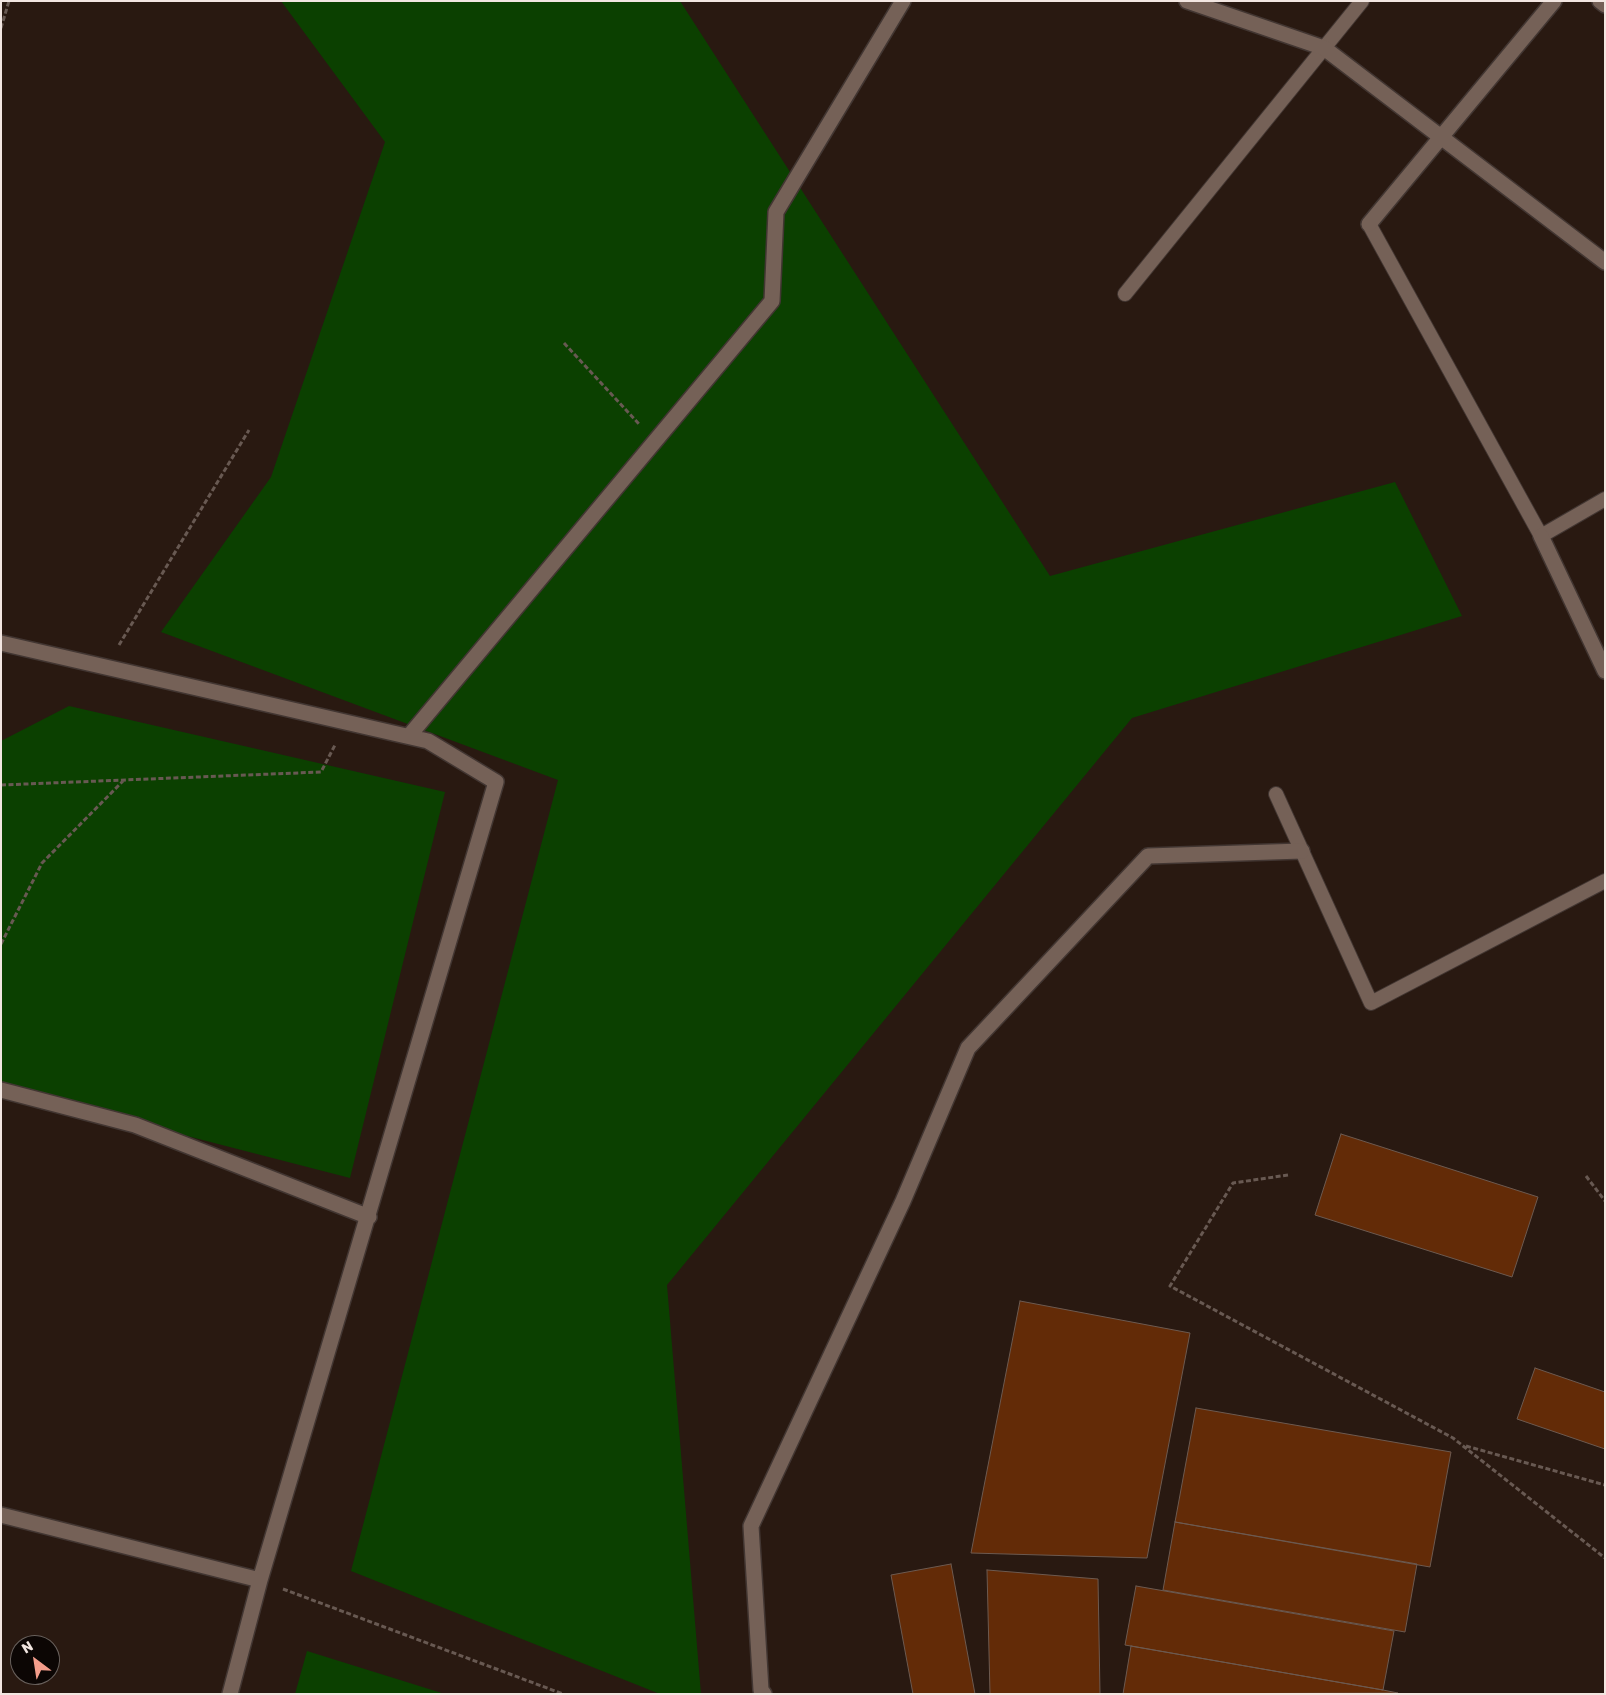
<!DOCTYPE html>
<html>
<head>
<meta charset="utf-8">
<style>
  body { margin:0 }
  #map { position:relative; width:1606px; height:1695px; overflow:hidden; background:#291911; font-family:Rubik,sans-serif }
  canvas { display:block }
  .frame { position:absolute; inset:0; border:2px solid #f2e6e1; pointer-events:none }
  .north { position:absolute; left:10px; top:1635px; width:50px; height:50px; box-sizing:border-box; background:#0c0604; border:1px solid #68605c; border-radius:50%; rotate:329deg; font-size:14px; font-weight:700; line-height:20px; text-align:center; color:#f2e6e1 }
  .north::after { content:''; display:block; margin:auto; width:18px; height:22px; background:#f49d8b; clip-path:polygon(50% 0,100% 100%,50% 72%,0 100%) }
</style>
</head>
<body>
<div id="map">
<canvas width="1606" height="1695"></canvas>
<div class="frame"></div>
<div class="north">N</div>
</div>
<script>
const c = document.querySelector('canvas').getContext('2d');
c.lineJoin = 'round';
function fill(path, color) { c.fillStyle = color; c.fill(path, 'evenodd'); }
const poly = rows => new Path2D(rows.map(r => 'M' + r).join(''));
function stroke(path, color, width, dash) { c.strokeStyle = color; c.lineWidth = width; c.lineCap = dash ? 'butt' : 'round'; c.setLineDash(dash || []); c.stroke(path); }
fill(poly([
  [281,1,680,1,1050,576,1395,482,1462,616,1132,718,667,1285,701,1694,660,1694,351,1571,558,780,161,632,271,477,385,142],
  [69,706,445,792,350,1178,1,1088,1,741],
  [307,1651,445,1694,295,1694]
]), '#0b4000');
const building = poly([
  [1341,1134,1538,1197,1512,1277,1315,1215,1341,1134],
  [1020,1301,1190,1333,1147,1558,971,1553,1020,1301],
  [1535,1368,1605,1392,1605,1449,1517,1419,1535,1368],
  [1196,1408,1451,1452,1430,1567,1175,1522,1196,1408],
  [1175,1522,1417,1564,1405,1632,1163,1590,1175,1522],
  [951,1564,975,1694,913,1694,891,1575,951,1564],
  [987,1570,1098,1579,1100,1694,990,1694,987,1570],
  [1136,1586,1394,1631,1383,1690,1125,1645,1136,1586],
  [1131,1646,1383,1690,1398,1693,1123,1694,1131,1646]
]);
fill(building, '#632b07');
stroke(building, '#6d5a50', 1);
const lane = poly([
  [1369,224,1541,536,1605,499],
  [1125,294,1362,1],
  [1276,794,1371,1003,1605,881]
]);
const street = poly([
  [1187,1,1324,48,1605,262],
  [1600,1,1605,5],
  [1369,224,1554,1],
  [1541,536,1605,671],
  [1,643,428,741,496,782,260,1580,230,1694],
  [409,736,772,301,776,212,903,1],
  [1,1090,135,1125,369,1217],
  [1,1515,260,1580],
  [764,1694,761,1690,751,1526,903,1201,968,1048,1148,856,1302,851]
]);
stroke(lane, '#423632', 16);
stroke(street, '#423632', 18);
stroke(poly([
  [1,28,9,1],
  [564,343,639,424],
  [119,645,249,430],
  [1,785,321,772,335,745],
  [1,944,42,863,124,780],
  [1288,1175,1233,1183,1170,1286,1453,1438,1605,1558],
  [1586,1176,1605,1201],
  [1466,1446,1605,1485],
  [283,1589,563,1694]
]), '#685952', 3, [5, 2.5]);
stroke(lane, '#756157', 14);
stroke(street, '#756157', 15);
</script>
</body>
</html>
